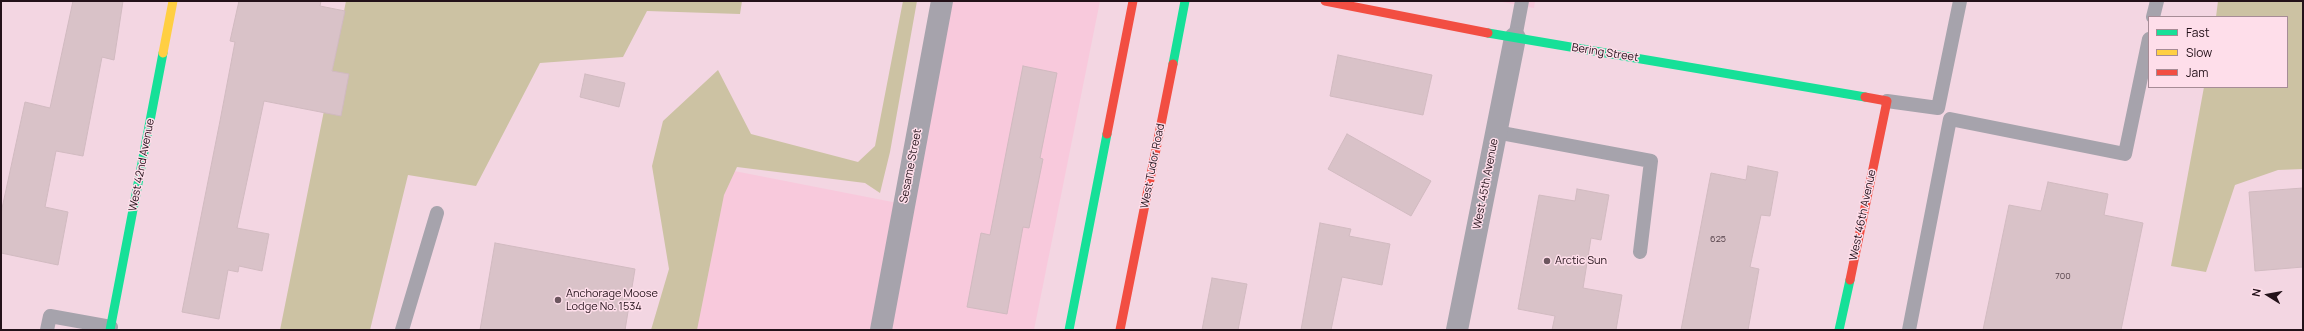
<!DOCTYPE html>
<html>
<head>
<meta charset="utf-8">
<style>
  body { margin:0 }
  #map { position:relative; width:2304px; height:331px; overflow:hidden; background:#f3d6e2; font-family:Manrope,sans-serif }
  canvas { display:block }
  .frame { position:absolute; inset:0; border:2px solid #231119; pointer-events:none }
  .legend { position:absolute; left:2148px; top:16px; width:140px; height:72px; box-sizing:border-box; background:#fedeea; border:1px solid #a68c96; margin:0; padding:5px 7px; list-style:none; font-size:12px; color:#231119 }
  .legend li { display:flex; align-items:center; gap:8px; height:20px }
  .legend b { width:20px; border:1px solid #a68c96 }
  .north { position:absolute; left:2248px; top:275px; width:40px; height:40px; -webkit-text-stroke:3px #fedeea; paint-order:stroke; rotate:281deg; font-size:11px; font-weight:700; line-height:16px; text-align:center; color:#231119 }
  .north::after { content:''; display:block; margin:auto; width:14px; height:18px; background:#231119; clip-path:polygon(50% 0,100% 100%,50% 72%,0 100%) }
</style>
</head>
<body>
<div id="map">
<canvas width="2304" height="331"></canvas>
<div class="frame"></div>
<ul class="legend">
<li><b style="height:5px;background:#16e098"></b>Fast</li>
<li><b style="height:5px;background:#ffcf43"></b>Slow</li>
<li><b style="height:5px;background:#f24e42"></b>Jam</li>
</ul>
<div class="north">N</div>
</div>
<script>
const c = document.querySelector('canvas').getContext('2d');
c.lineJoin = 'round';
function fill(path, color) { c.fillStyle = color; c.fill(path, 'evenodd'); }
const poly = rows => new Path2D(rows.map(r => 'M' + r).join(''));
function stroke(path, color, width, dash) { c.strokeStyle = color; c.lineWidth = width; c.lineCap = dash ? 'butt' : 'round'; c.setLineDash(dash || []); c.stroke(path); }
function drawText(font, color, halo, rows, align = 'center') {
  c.font = font + ' Manrope,sans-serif'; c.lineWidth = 3; c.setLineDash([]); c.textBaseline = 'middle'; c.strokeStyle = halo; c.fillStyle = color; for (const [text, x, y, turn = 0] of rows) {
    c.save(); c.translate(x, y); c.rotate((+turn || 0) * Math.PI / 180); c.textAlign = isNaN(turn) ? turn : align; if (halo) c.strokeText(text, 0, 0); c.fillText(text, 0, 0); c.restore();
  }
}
fill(poly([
  [946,1,1100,1,1034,330,690,330,724,169,913,206],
  [1497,1,1535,1,1534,8]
]), '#f8c9dc');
fill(poly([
  [346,1,742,1,740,14,647,11,623,57,540,63,476,186,408,175,370,330,280,330],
  [903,1,917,1,890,152,880,193,865,183,737,167,724,195,697,330,651,330,669,269,652,166,663,121,718,70,751,134,858,162,875,146],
  [2218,1,2303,1,2303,169,2278,170,2235,185,2206,272,2171,266,2204,87,2287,87,2287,17,2216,17]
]), '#ccc2a3');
const building = poly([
  [73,1,123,1,114,60,102,57,83,156,56,151,45,207,68,212,58,265,1,253,1,213,25,102,50,108,73,1],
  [239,1,321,1,320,6,345,11,332,71,349,74,341,116,264,101,237,228,269,234,262,271,239,266,238,272,228,270,219,319,182,312,220,121,235,42,230,41,239,1],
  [1338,55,1432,75,1423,115,1330,96,1338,55],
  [1023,66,1057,73,1040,158,1043,159,1029,228,1023,227,1007,314,967,307,981,233,990,235,1023,66],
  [585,74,625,83,619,107,580,97,585,74],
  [1347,134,1431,181,1411,216,1328,169,1347,134],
  [1748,166,1778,172,1770,216,1761,215,1750,267,1759,269,1748,330,1681,330,1711,173,1746,180,1748,166],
  [2048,182,2108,194,2104,215,2143,223,2121,330,1983,330,2009,205,2041,211,2048,182],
  [2303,188,2303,267,2255,271,2249,192,2303,188],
  [1577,189,1609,195,1601,240,1591,238,1583,288,1622,295,1616,330,1552,330,1555,316,1518,309,1539,195,1575,201,1577,189],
  [1320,223,1351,229,1349,236,1390,244,1382,285,1342,277,1331,330,1301,330,1320,223],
  [495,243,635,269,625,330,480,330,495,243],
  [1212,278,1247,284,1238,330,1202,330,1212,278]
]);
fill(building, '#d9c2c8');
stroke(building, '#d1bac0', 1);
stroke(poly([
  [2153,17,2157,1],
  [1515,38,1522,1],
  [1887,101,1938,108,1960,1],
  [1496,132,1651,161,1640,252],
  [47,330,50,316,111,327],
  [402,330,437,213],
  [1909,330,1950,119,2125,154,2149,39]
]), '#a6a3ac', 14);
stroke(poly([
  [881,330,942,1],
  [1457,330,1515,38]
]), '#a6a3ac', 22);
stroke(poly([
  [1488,33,1865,97],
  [1173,64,1185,1],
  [110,330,163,53],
  [1069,330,1107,134],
  [1839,330,1850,280]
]), '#16e098', 9);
stroke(poly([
  [163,53,173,1]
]), '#ffcf43', 9);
stroke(poly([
  [1325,1,1488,33],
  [1107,134,1133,1],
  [1850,280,1887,101,1865,97],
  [1120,330,1173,64]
]), '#f24e42', 9);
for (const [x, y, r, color] of [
  [1547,261,4,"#6c565f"],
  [558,300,4,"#6c565f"]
]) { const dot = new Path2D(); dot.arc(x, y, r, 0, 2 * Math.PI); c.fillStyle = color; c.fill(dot); stroke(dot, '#fedeea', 1.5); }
drawText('9px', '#544048', null, [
  ["625",1718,239],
  ["700",2063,276]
]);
drawText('11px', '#231119', '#fedeea', [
  ["Bering Street",1605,53,9],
  ["West 42nd Avenue",142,165,-79],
  ["Sesame Street",911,166,-79],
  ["West Tudor Road",1153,166,-79],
  ["West 45th Avenue",1486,184,-79],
  ["West 46th Avenue",1863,215,-78]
]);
drawText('11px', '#231119', '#fedeea', [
  ["Arctic Sun",1555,261],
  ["Anchorage Moose",566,294],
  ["Lodge No. 1534",566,307]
], 'left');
</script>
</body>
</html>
